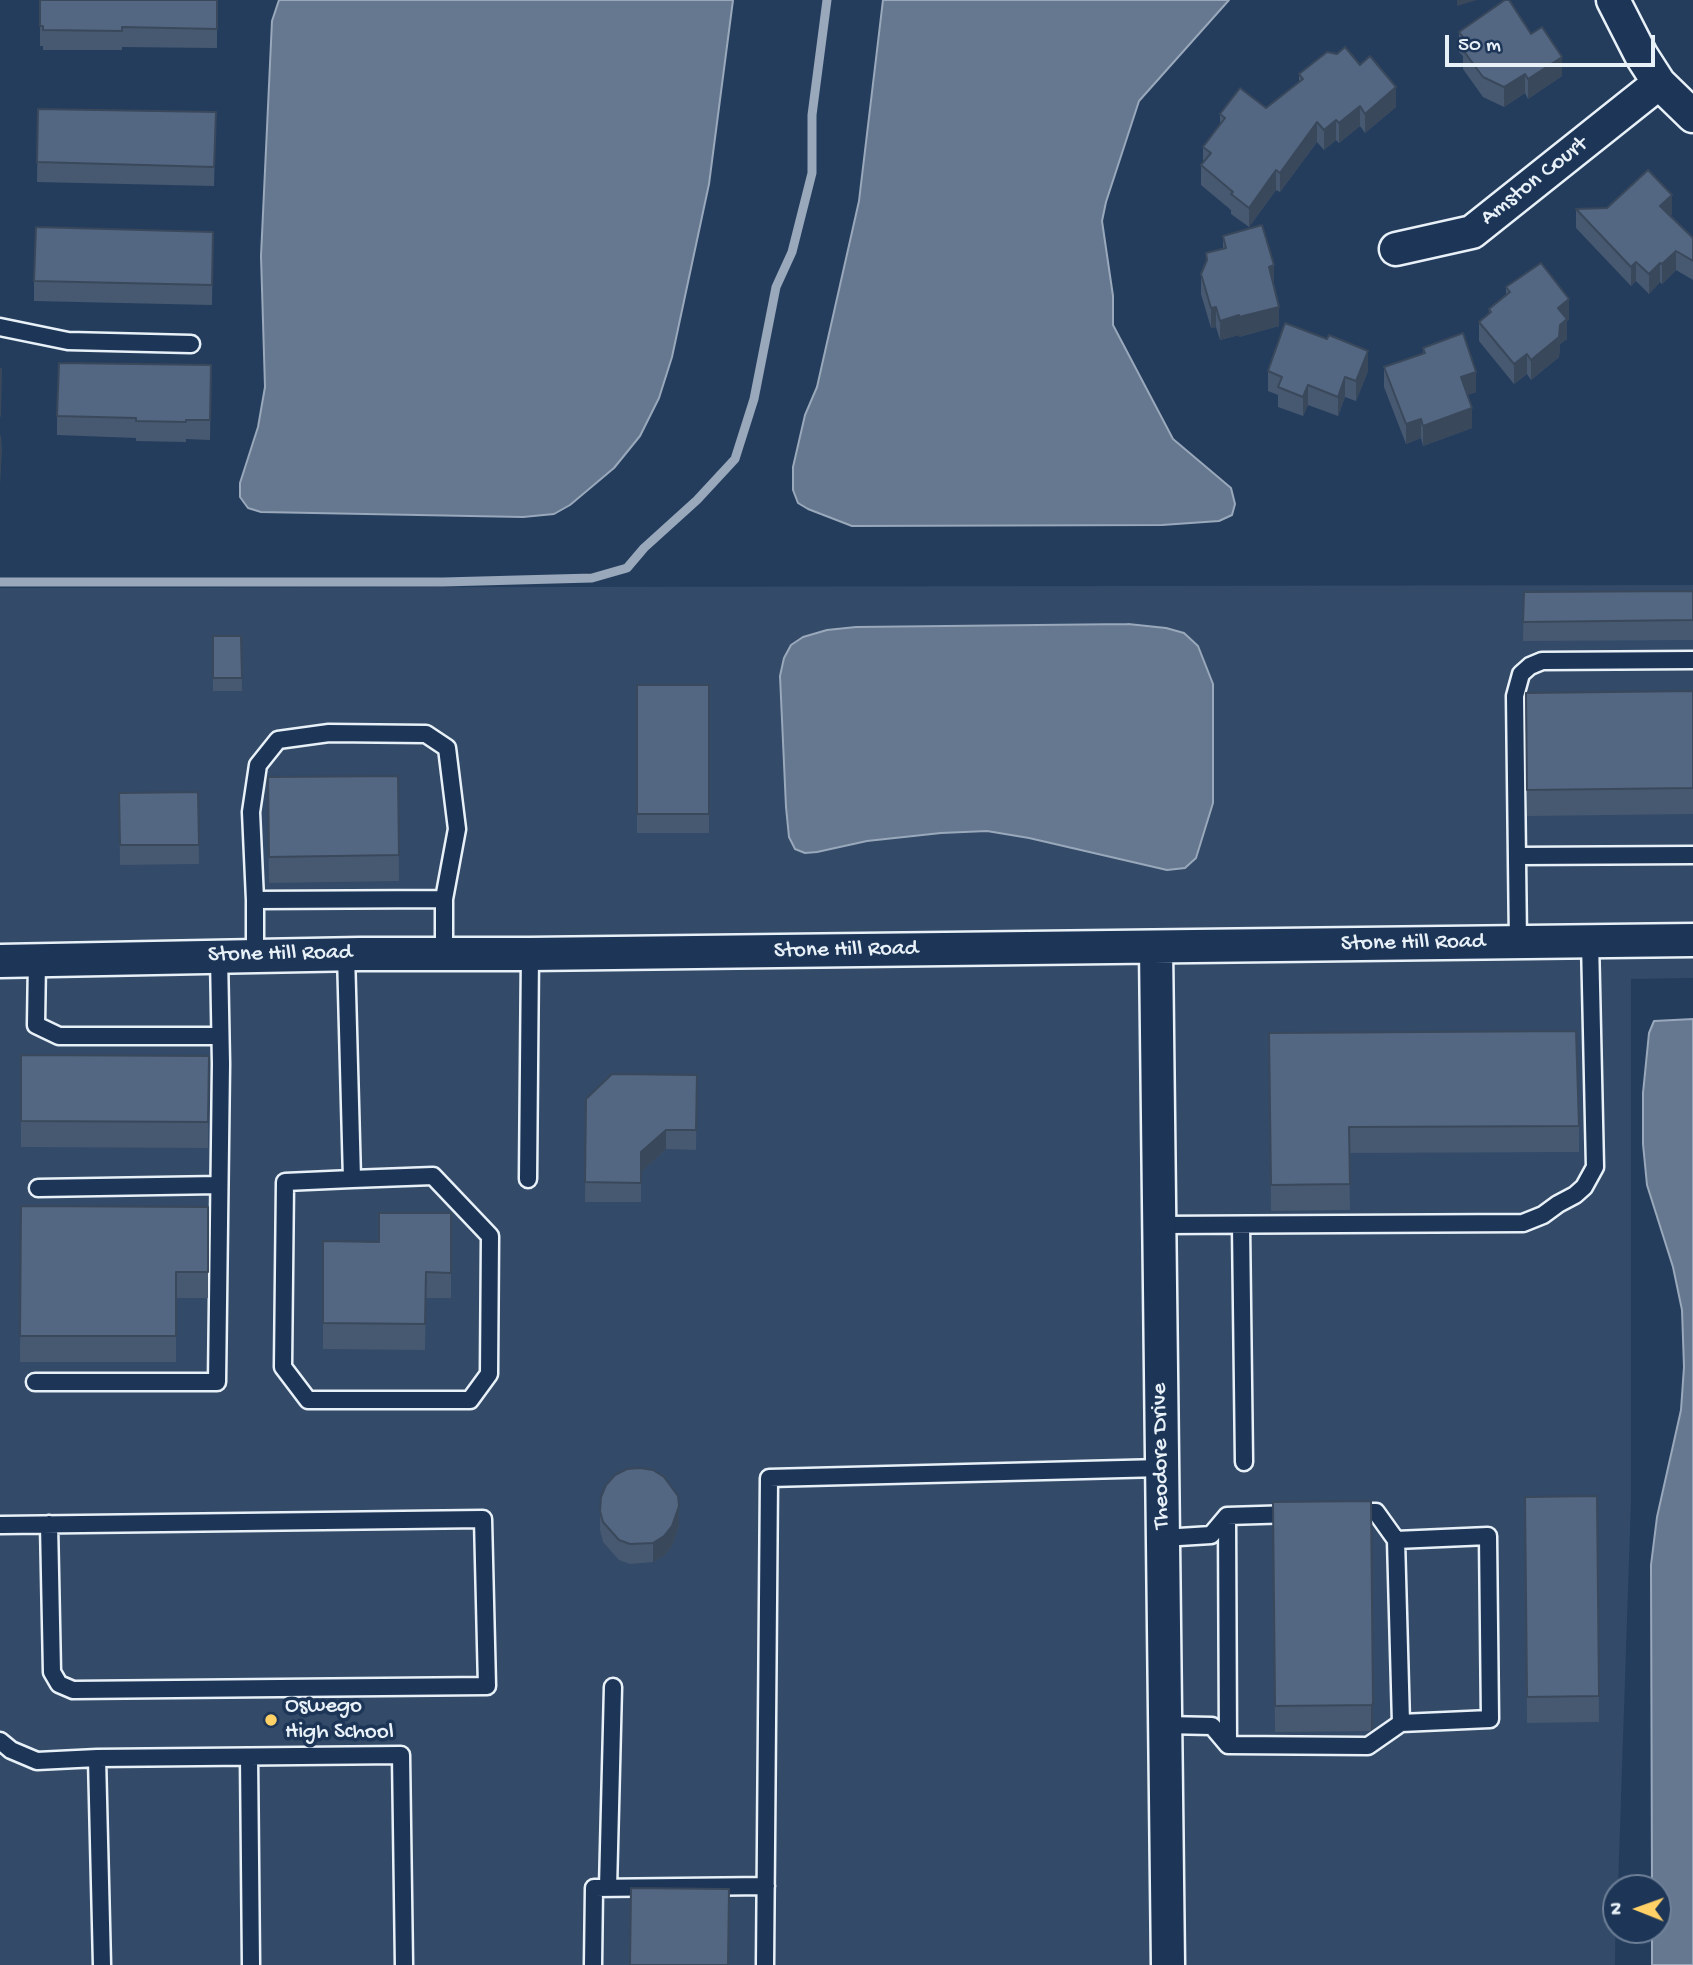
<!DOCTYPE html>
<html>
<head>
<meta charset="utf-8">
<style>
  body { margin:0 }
  #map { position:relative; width:1693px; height:1965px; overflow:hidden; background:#253d5d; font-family:"Gochi Hand",sans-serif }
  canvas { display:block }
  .north { position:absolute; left:1602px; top:1874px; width:70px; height:70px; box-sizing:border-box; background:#1d3557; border:2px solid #6e8097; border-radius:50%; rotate:271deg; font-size:19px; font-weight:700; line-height:28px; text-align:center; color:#e8f1f8 }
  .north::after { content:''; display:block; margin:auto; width:24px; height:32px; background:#ffd166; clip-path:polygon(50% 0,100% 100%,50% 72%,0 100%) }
  .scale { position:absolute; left:1445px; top:35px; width:210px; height:32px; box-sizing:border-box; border:4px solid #e8f1f8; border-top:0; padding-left:9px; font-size:21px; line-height:24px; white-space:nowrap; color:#e8f1f8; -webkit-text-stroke:5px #1d3557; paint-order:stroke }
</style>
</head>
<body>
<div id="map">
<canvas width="1693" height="1965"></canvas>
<div class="north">N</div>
<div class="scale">50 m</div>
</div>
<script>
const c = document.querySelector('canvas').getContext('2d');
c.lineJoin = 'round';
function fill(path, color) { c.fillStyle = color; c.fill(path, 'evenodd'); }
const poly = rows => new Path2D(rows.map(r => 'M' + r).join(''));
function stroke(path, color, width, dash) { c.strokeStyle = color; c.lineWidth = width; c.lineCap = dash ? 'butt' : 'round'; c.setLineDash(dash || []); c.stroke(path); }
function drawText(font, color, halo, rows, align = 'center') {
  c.font = font + ' "Gochi Hand",sans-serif'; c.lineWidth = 7; c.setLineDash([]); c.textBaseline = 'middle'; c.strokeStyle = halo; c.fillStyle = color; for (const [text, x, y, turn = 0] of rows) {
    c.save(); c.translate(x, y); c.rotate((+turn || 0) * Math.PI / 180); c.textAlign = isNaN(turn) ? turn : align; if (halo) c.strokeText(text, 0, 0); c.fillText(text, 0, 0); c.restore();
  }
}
fill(poly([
  [1693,585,1693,978,1631,979,1631,1500,1618,1888,1616,1888,1615,1965,0,1965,0,588]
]), '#334a68');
const water = poly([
  [279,0,733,0,709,184,672,357,659,398,640,436,614,468,570,505,554,514,523,517,261,512,248,508,240,497,240,483,258,427,265,387,261,256,272,21,279,0],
  [883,0,1229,0,1139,101,1106,202,1102,221,1113,296,1113,325,1173,439,1231,488,1235,504,1232,515,1219,521,1162,525,852,526,808,509,798,503,793,490,793,467,805,415,817,387,859,201,883,0],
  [1128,624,1166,628,1184,633,1198,646,1213,684,1213,803,1196,858,1185,868,1167,870,1029,838,987,831,941,833,867,841,817,852,805,853,795,849,789,837,786,807,780,676,784,658,791,645,803,637,827,630,856,627,1128,624],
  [1693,1019,1693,1965,1652,1965,1652,1930,1658,1930,1658,1888,1652,1888,1651,1565,1657,1517,1681,1410,1684,1367,1682,1310,1673,1267,1647,1185,1643,1144,1643,1093,1649,1033,1654,1021,1693,1019]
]);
fill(water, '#657890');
stroke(water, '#99a8ba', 2);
stroke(poly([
  [0,582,443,582,592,578,627,568,644,548,697,500,735,459,754,399,776,287,792,252,812,173,812,115,827,0]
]), '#99a8ba', 9);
const service = poly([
  [0,327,68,341,191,344],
  [1518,856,1693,855],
  [255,900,251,812,258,765,278,740,329,733,426,734,447,748,457,829,444,899],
  [1518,942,1515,696,1521,674,1530,666,1542,661,1693,660],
  [346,954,352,1179,285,1182,283,1367,308,1400,470,1400,489,1374,490,1236,433,1176,352,1179],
  [255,956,255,900,444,899,444,955],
  [37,960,36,1025,59,1036,220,1036],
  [528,1179,530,954],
  [38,1188,219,1185],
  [1160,1225,1523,1223,1543,1215,1558,1204,1575,1195,1584,1187,1595,1167,1590,941],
  [1241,1226,1244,1462],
  [35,1382,217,1382,221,1064,219,956],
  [1227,1516,1228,1745],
  [0,1525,2,1525,483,1519,487,1686,73,1690,59,1684,52,1672,49,1524],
  [1163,1538,1211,1535,1227,1516,1293,1514],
  [1396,1540,1401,1723],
  [1165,1725,1212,1726,1228,1745,1368,1746,1401,1723,1490,1719,1488,1536,1396,1540,1376,1512,1350,1512],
  [0,1741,11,1750,37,1761,97,1758],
  [249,1757,251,1965],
  [608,1888,613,1687],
  [102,1965,97,1758,401,1755,404,1965],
  [593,1965,594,1888,766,1886],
  [765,1965,769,1478,1162,1468]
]);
const minor = poly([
  [1613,0,1641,55,1659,83,1693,116],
  [1396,249,1472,232,1659,83],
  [1156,947,1168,1965],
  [0,961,360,954,530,954,1693,940]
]);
stroke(service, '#e8f1f8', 21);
stroke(minor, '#e8f1f8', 37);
stroke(service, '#1d3557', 16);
stroke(minor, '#1d3557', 32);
fill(poly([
  [40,0,217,0,217,48,122,47,122,50,43,50,43,46,40,46],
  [1459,32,1531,34,1562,76,1528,99,1525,93,1504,107,1483,97,1463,69,1463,56,1459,52],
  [1299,74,1396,107,1365,133,1360,126,1339,143,1336,140,1324,150,1317,142,1280,192,1276,190,1249,227,1231,214,1231,210,1201,185,1201,165,1203,163,1203,147,1220,125,1220,114,1266,108,1299,83],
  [38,109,216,112,214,186,37,182],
  [1607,208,1672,214,1670,216,1693,238,1693,280,1676,270,1662,284,1660,282,1649,294,1636,281,1631,286,1576,228,1576,209],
  [213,232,212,305,34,301,34,281],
  [1223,236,1274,285,1273,285,1279,326,1239,337,1239,335,1220,340,1216,327,1211,328,1201,294,1201,274,1206,264,1206,253,1223,248],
  [1506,287,1569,319,1567,321,1567,339,1560,344,1559,357,1531,380,1527,374,1514,384,1479,341,1479,322,1489,313,1489,309,1506,296],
  [1423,348,1476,392,1467,395,1472,428,1423,446,1421,438,1406,444,1384,387,1384,367,1423,354],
  [211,365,210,440,186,439,186,442,136,441,136,438,57,435,57,416],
  [1268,371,1368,371,1356,401,1345,397,1338,416,1308,405,1303,416,1278,407,1278,395,1268,391],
  [1693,591,1693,640,1523,641,1524,592],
  [213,636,241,636,242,691,213,691],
  [637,685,709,685,709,833,637,833],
  [1693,691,1693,814,1527,816,1526,693],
  [398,776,399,881,269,883,268,777],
  [198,792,199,864,120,865,119,793],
  [1269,1033,1579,1126,1579,1152,1349,1153,1350,1210,1271,1211],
  [21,1055,209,1056,208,1148,21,1147],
  [697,1075,696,1150,666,1149,641,1172,641,1202,585,1202,586,1099],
  [21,1206,208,1207,208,1298,176,1298,176,1362,20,1362],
  [451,1213,451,1298,426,1298,425,1350,323,1349,323,1241,379,1242],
  [1597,1496,1599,1722,1527,1723,1525,1497],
  [1371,1501,1373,1729,1371,1731,1275,1732,1273,1502],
  [600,1511,679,1526,672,1546,664,1556,653,1562,630,1564,619,1560,603,1542,600,1530]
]), '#475970');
fill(poly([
  [1457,0,1477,0,1457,6],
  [1562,57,1562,76,1528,99,1528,79],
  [1525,74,1525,93,1504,107,1504,87],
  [1396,87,1396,107,1365,133,1365,114],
  [1360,106,1360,126,1339,143,1339,123],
  [1336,120,1336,140,1324,150,1324,130],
  [1317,122,1317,142,1280,192,1280,173],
  [1276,170,1276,190,1249,227,1249,208],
  [1672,195,1672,214,1660,226,1660,206],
  [1676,251,1676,270,1662,284,1662,264],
  [1636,262,1636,281,1631,286,1631,267],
  [1660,263,1660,282,1649,294,1649,274],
  [1274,265,1274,285,1269,286,1269,267],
  [1569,299,1569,319,1567,321,1567,339,1560,344,1559,357,1531,380,1531,360,1558,308],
  [1216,307,1216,327,1211,328,1211,308],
  [1279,307,1279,326,1239,337,1239,317],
  [1239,315,1239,335,1220,340,1220,321],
  [1368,351,1368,371,1356,401,1356,381],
  [1527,354,1527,374,1514,384,1514,364],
  [1476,372,1476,392,1461,397,1461,377],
  [1345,377,1345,397,1338,416,1338,397],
  [1308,385,1308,405,1303,416,1303,397],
  [1472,408,1472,428,1423,446,1423,426],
  [1421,419,1421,438,1406,444,1406,424],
  [1,450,1,470,0,485,0,466],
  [666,1130,666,1149,641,1172,641,1152],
  [679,1506,679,1526,672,1546,664,1556,653,1562,653,1543],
  [1373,1704,1373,1729,1371,1731,1371,1705]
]), '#3a485b');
const building = poly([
  [40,0,217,0,217,29,122,27,122,31,43,30,43,26,40,26,40,0],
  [1505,0,1509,0,1531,34,1542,27,1562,57,1528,79,1525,74,1504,87,1483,77,1463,50,1469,45,1459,32,1505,0],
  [1345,47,1360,65,1370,56,1396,87,1365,114,1360,106,1339,123,1336,120,1324,130,1317,122,1280,173,1276,170,1249,208,1231,194,1233,192,1201,165,1211,153,1203,147,1225,118,1220,114,1240,88,1266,108,1303,79,1299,74,1327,52,1337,54,1345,47],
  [38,109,216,112,214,167,37,162,38,109],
  [1648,170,1672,195,1660,206,1693,238,1693,261,1676,251,1662,264,1660,263,1649,274,1636,262,1631,267,1576,209,1607,208,1648,170],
  [1262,225,1274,265,1269,267,1279,307,1239,317,1239,315,1220,321,1216,307,1211,308,1201,274,1207,260,1206,253,1226,248,1223,236,1262,225],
  [36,227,213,232,212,285,34,281,36,227],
  [1541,263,1569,299,1558,308,1567,319,1560,325,1559,337,1531,360,1527,354,1514,364,1479,322,1491,312,1489,309,1510,292,1506,287,1541,263],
  [1285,323,1327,339,1329,335,1368,351,1356,381,1345,377,1338,397,1308,385,1303,397,1278,387,1282,377,1268,371,1285,323],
  [1463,333,1476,372,1461,377,1472,408,1423,426,1421,419,1406,424,1384,367,1425,353,1423,348,1463,333],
  [59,363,211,365,210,420,186,420,186,422,136,421,136,418,57,416,59,363],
  [0,369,1,369,0,416,0,369],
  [0,436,1,450,0,466,0,436],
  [1693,591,1693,620,1523,622,1524,592,1693,591],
  [213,636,241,636,242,678,213,678,213,636],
  [637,685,709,685,709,814,637,814,637,685],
  [1693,691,1693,788,1527,790,1526,693,1693,691],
  [398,776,399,855,269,857,268,777,398,776],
  [198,792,199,845,120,845,119,793,198,792],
  [1576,1031,1579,1126,1349,1127,1350,1184,1271,1185,1269,1033,1576,1031],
  [21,1055,209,1056,208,1122,21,1121,21,1055],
  [612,1074,697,1075,696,1130,666,1130,641,1152,641,1183,585,1182,586,1099,612,1074],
  [21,1206,208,1207,208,1272,176,1272,176,1336,20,1336,21,1206],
  [379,1213,451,1213,451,1273,426,1272,425,1324,323,1323,323,1241,379,1242,379,1213],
  [640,1468,653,1470,664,1477,678,1496,679,1506,672,1526,664,1536,653,1543,630,1544,619,1540,603,1522,600,1511,601,1497,606,1485,615,1475,627,1469,640,1468],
  [1597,1496,1599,1696,1527,1697,1525,1497,1597,1496],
  [1371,1501,1373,1704,1371,1705,1275,1706,1273,1502,1371,1501],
  [631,1888,729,1889,728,1965,630,1965,631,1888]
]);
fill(building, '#536782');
stroke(building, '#3a485b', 2);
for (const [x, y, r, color] of [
  [271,1720,7,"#ffd166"]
]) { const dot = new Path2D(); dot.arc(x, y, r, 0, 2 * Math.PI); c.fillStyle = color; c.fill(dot); stroke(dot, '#1d3557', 2.5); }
drawText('23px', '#e8f1f8', '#1d3557', [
  ["Amston Court",1535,182,-38],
  ["Stone Hill Road",1413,944,-1],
  ["Stone Hill Road",846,951,-1],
  ["Stone Hill Road",280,955,-1],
  ["Theodore Drive",1162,1456,-91]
]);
drawText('23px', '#e8f1f8', '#1d3557', [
  ["Oswego",285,1707],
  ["High School",285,1733]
], 'left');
</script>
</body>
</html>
